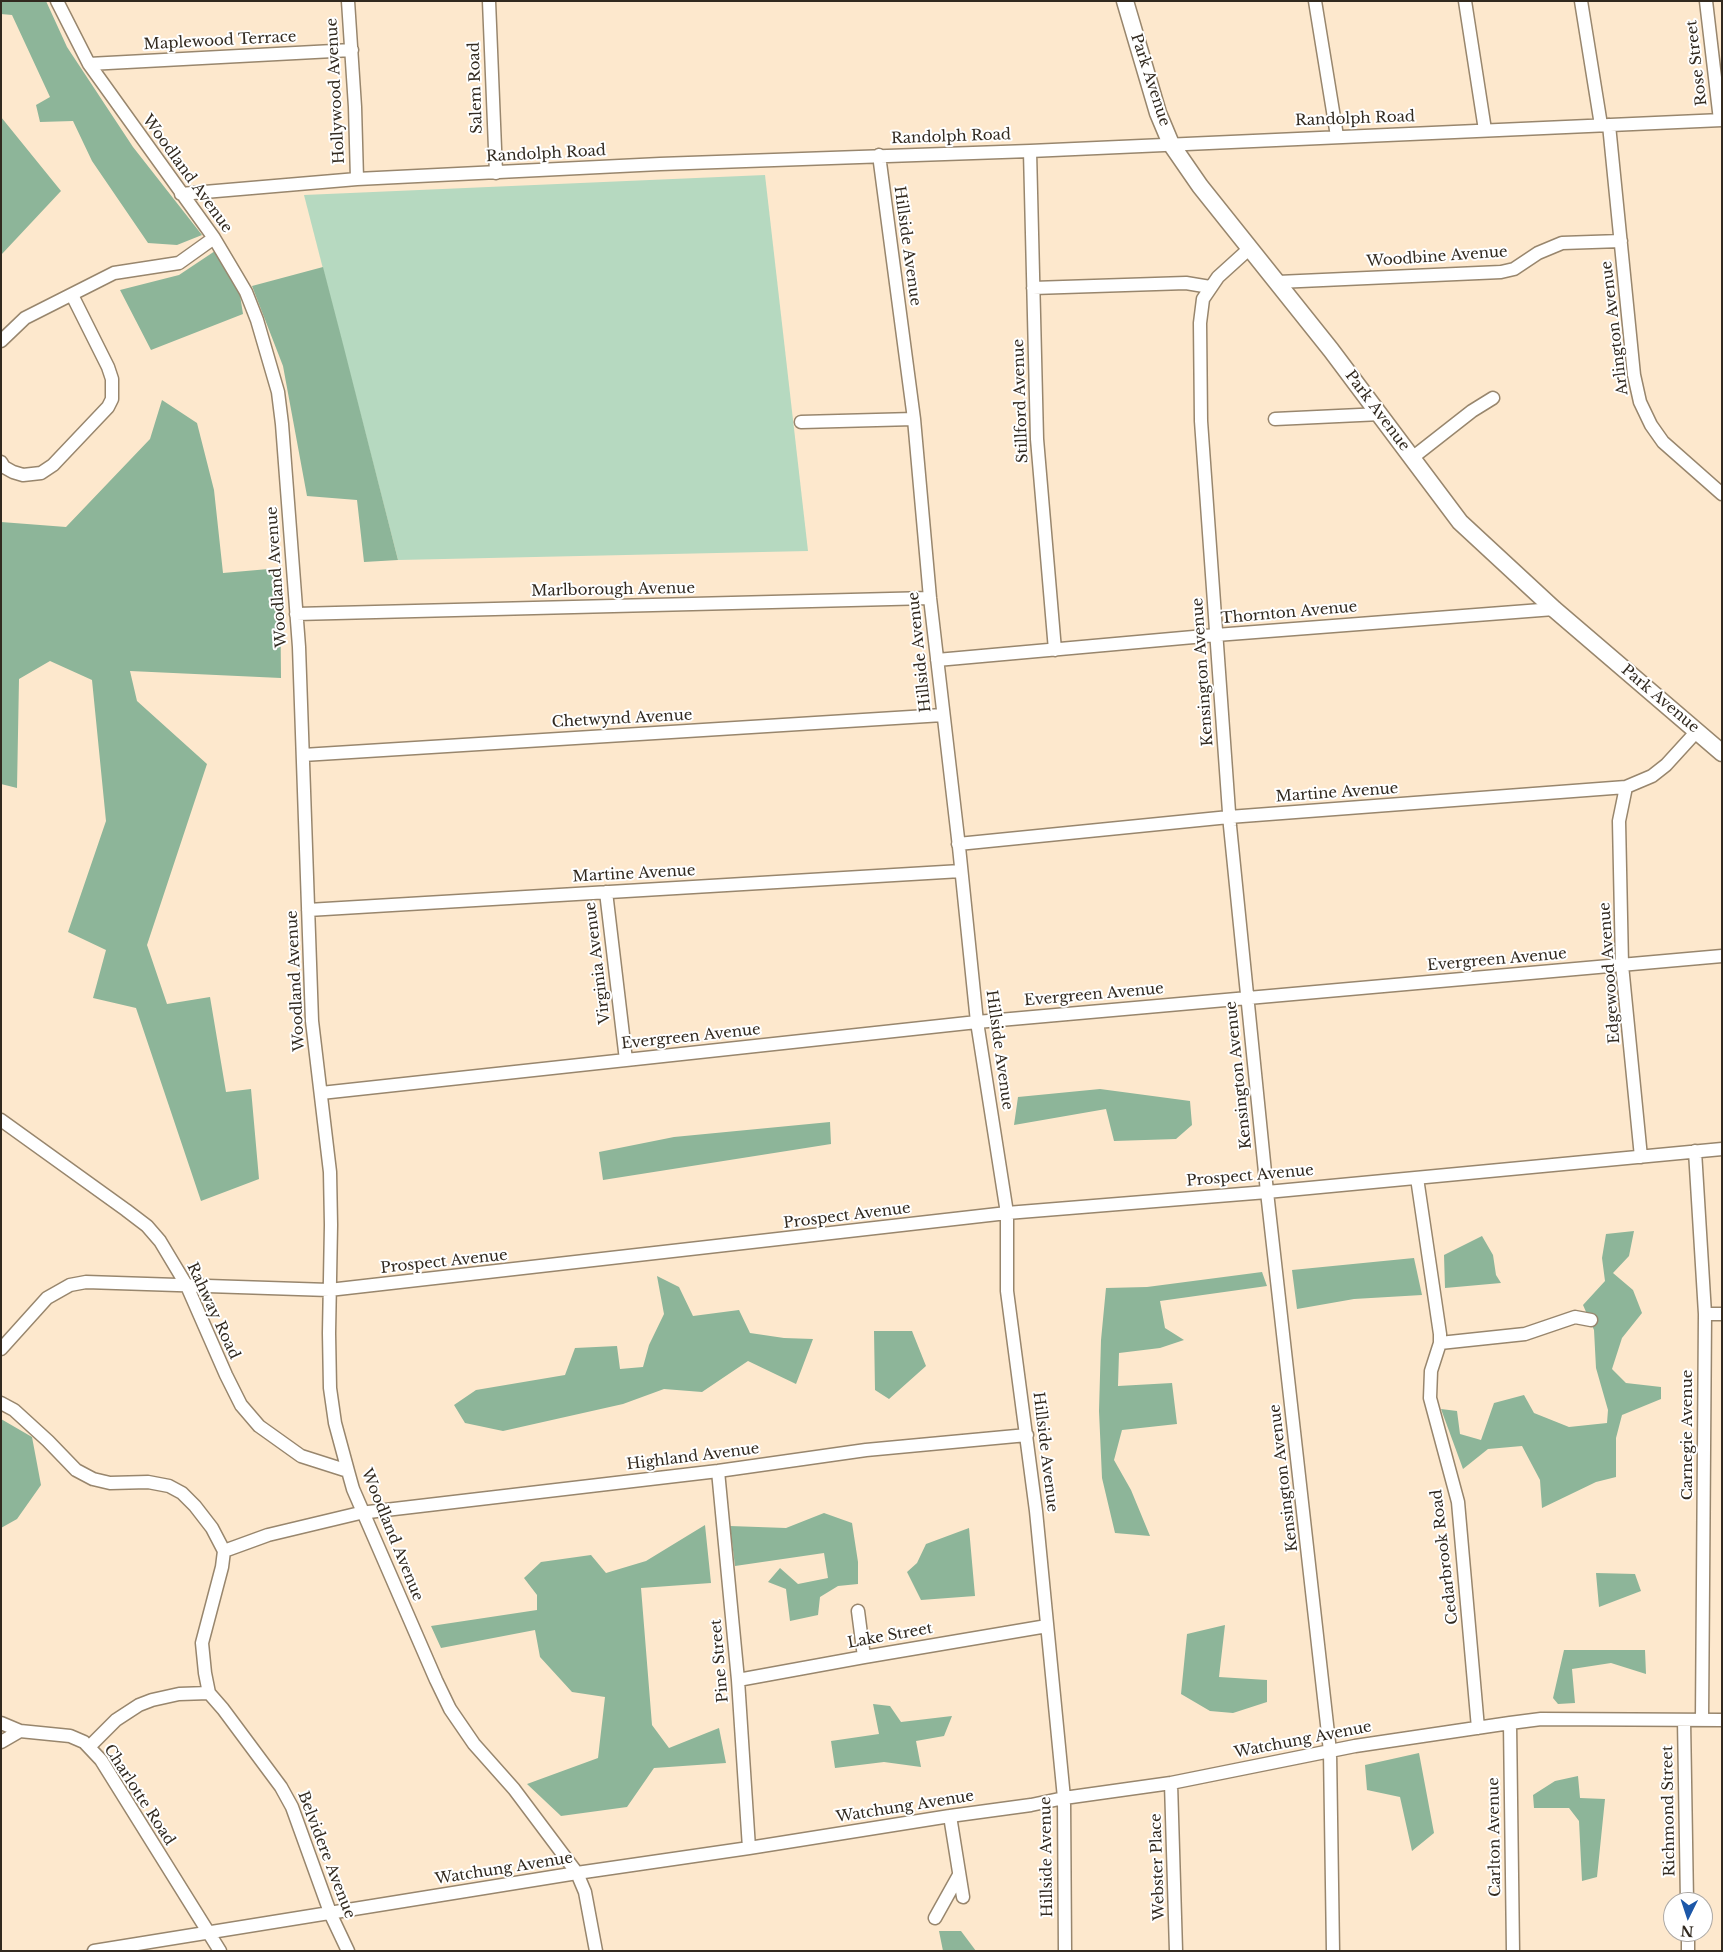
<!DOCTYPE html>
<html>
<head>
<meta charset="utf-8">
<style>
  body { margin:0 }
  #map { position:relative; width:1723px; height:1952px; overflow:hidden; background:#fde8cd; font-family:"Libre Baskerville",serif }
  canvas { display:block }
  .frame { position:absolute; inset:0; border:2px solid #31291f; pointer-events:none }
  .north { position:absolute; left:1663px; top:1892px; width:50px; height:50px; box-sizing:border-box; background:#fff; border:1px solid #ada9a5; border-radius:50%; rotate:184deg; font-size:14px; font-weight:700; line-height:20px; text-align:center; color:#31291f }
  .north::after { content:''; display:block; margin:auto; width:18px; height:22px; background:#1c57a8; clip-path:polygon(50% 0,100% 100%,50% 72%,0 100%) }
</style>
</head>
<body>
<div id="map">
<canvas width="1723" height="1952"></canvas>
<div class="frame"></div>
<div class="north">N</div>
</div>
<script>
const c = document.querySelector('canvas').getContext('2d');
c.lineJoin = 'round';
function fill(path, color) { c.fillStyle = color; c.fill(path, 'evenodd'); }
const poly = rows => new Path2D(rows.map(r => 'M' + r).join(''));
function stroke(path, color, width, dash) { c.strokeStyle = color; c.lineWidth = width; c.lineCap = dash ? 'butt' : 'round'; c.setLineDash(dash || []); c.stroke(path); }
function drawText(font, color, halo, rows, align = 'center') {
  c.font = font + ' "Libre Baskerville",serif'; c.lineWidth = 4; c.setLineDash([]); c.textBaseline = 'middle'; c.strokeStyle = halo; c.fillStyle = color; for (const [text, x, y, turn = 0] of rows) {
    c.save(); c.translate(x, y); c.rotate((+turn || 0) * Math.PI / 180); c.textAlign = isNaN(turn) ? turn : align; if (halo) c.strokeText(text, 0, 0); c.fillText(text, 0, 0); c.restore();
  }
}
fill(poly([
  [765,175,808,551,398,560,304,195]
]), '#b6d9c0');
fill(poly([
  [1,1,46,1,67,47,133,147,202,235,177,245,148,243,92,161,73,121,40,122,36,105,50,97,12,15,1,14],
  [1,117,61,191,1,255],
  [215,251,240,295,243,314,151,350,120,290,179,275],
  [323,267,343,344,398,560,364,562,357,500,307,496,283,366,252,286],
  [162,400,197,423,214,490,223,573,280,568,281,678,130,671,137,701,207,764,147,945,167,1004,210,997,226,1092,251,1089,259,1179,201,1201,136,1008,93,998,106,950,68,932,106,821,92,680,50,661,19,679,17,788,1,784,1,522,66,527,150,439],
  [1100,1089,1190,1101,1192,1125,1176,1139,1114,1141,1106,1109,1014,1125,1018,1097],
  [830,1122,831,1144,603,1180,599,1152,674,1137],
  [1634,1231,1629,1256,1613,1273,1633,1290,1642,1313,1622,1338,1612,1369,1626,1383,1661,1387,1661,1399,1622,1415,1616,1438,1616,1477,1596,1482,1542,1508,1540,1480,1522,1446,1488,1449,1463,1469,1441,1409,1457,1411,1460,1434,1481,1440,1494,1403,1524,1395,1534,1413,1569,1427,1607,1423,1608,1410,1596,1368,1594,1330,1583,1305,1605,1281,1602,1258,1606,1234],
  [1482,1236,1493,1255,1496,1275,1501,1283,1445,1288,1444,1255],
  [1414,1258,1422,1295,1354,1299,1297,1309,1292,1270],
  [1262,1272,1267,1286,1160,1301,1165,1328,1184,1340,1160,1348,1119,1353,1118,1386,1172,1383,1177,1424,1122,1430,1114,1460,1131,1490,1150,1536,1115,1533,1102,1478,1099,1411,1101,1340,1106,1288,1147,1287],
  [657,1276,679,1287,693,1316,739,1310,750,1333,784,1338,813,1339,796,1384,748,1361,702,1392,664,1389,623,1404,503,1431,465,1423,454,1405,476,1390,565,1375,575,1348,617,1346,620,1369,643,1367,649,1345,664,1314],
  [874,1331,912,1331,926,1366,889,1399,875,1390],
  [1,1419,32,1437,41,1485,17,1519,1,1528],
  [824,1513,852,1523,858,1562,858,1584,838,1586,820,1597,818,1615,790,1621,786,1589,768,1582,780,1568,798,1584,828,1578,824,1553,735,1566,730,1526,786,1528],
  [705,1525,711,1583,641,1588,652,1725,669,1748,719,1728,726,1763,654,1768,627,1807,561,1816,527,1784,598,1758,605,1697,572,1692,540,1657,535,1630,441,1648,431,1626,537,1610,537,1595,524,1578,541,1562,591,1555,606,1573,646,1561],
  [969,1528,975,1596,921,1600,907,1572,917,1563,926,1544],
  [1596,1573,1635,1574,1641,1591,1599,1607],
  [1225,1625,1219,1677,1267,1680,1267,1702,1233,1713,1210,1711,1181,1694,1187,1634],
  [1564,1650,1645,1650,1646,1674,1611,1663,1572,1669,1575,1703,1558,1704,1553,1698],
  [873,1704,890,1706,901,1722,952,1716,944,1736,916,1741,921,1767,884,1762,835,1768,831,1741,879,1734],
  [1419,1753,1434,1833,1412,1851,1400,1797,1367,1790,1365,1765],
  [1578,1776,1580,1798,1605,1799,1597,1877,1582,1881,1579,1821,1569,1808,1534,1808,1533,1795,1555,1781],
  [939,1931,961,1931,976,1951,943,1951]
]), '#8db599');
const minor = poly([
  [57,1,89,64,214,238,236,275,246,292,257,320,278,392,282,424,299,647,312,1021,330,1172,331,1225,329,1333,330,1388,335,1423,348,1471,353,1489,436,1680,450,1709,474,1744,514,1789,577,1873,585,1892,596,1951],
  [348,1,355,107,357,179],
  [489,1,496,173],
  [1315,1,1337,136],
  [1465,1,1485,130],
  [1581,1,1601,125],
  [1706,1,1720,120],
  [89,64,352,50],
  [1609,125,1634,375,1640,402,1651,425,1663,442,1722,494],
  [1030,151,1037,439,1055,650],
  [879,155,914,419,930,598,959,847,977,1022,1007,1213,1007,1291,1036,1511,1064,1798,1065,1951],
  [181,194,357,179,660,164,1030,151,1722,120],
  [1250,248,1218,277,1203,299,1200,323,1201,421,1230,826,1267,1192,1330,1751,1333,1951],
  [1278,282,1501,272,1514,269,1538,253,1562,243,1621,241],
  [1033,288,1186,283,1210,287],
  [1,341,25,318,114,273,179,263,214,238],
  [1275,419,1381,414],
  [801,422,914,419],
  [1412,458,1472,411,1493,398],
  [1,462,4,467,13,472,23,475,41,473,53,465,108,407,112,399,112,379,108,367,72,295],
  [296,614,930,598],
  [937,660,1216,635,1554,609],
  [303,755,943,715],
  [1626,787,1619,821,1622,965,1641,1157],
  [958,844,1229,817,1626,787,1652,776,1666,765,1697,731],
  [606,892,626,1060],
  [308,910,961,871],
  [321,1093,977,1022,1722,956],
  [1,1120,126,1210,147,1226,160,1241,187,1286,226,1375,241,1405,259,1426,301,1456,348,1471],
  [1695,1151,1705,1314,1702,1719],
  [1417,1178,1440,1334,1440,1343,1431,1371,1430,1398,1458,1502,1478,1728],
  [1705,1314,1722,1314],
  [1440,1343,1525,1334,1575,1317,1591,1320],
  [1,1349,47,1298,70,1285,86,1282,329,1290,1007,1213,1267,1192,1722,1149],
  [1,1403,14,1410,48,1441,76,1470,93,1479,110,1483,148,1482,169,1486,182,1493,195,1506,212,1528,224,1551],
  [718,1471,738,1680,749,1848],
  [224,1551,268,1535,360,1513,718,1471,866,1450,1027,1435],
  [224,1551,222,1567,202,1643,205,1673,209,1693,223,1709,281,1787,292,1807,331,1915,348,1951],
  [858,1611,864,1657],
  [738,1680,864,1657,1047,1626],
  [1684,1720,1687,1902],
  [1,1723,20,1731,70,1736,84,1742,101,1760,220,1951],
  [1510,1723,1513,1951],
  [1,1742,20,1731],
  [89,1747,116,1720,139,1705,152,1700,179,1694,209,1693],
  [1171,1783,1176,1951],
  [950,1816,963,1897],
  [935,1918,959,1875],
  [1688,1932,1688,1951],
  [94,1951,577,1873,749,1848,950,1816,1031,1805,1064,1798,1171,1783,1355,1746,1510,1723,1541,1719,1722,1720]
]);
const major = poly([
  [1125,1,1158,113,1171,144,1200,186,1331,350,1460,522,1554,609,1722,753]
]);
stroke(minor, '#98866d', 15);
stroke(major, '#98866d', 19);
stroke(minor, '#fff', 12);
stroke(major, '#fff', 16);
drawText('15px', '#31291f', '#fff', [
  ["Maplewood Terrace",220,41,-3],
  ["Rose Street",1697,63,-97],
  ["Park Avenue",1150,80,72],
  ["Salem Road",476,88,-92],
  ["Hollywood Avenue",336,91,-93],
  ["Randolph Road",1355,119,-2],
  ["Randolph Road",951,137,-2],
  ["Randolph Road",546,154,-3],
  ["Woodland Avenue",187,174,54],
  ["Hillside Avenue",907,246,82],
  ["Woodbine Avenue",1437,257,-4],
  ["Arlington Avenue",1615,328,-97],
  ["Stillford Avenue",1021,401,-92],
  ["Park Avenue",1377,411,53],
  ["Woodland Avenue",277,577,-94],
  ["Marlborough Avenue",613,590,-1],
  ["Thornton Avenue",1289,613,-5],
  ["Hillside Avenue",920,652,-96],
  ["Kensington Avenue",1203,672,-94],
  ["Park Avenue",1660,699,40],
  ["Chetwynd Avenue",622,719,-3],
  ["Martine Avenue",1337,793,-4],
  ["Martine Avenue",634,874,-3],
  ["Evergreen Avenue",1497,960,-5],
  ["Virginia Avenue",598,963,-97],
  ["Edgewood Avenue",1610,973,-94],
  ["Woodland Avenue",296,981,-93],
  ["Evergreen Avenue",1094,995,-5],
  ["Evergreen Avenue",691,1037,-6],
  ["Hillside Avenue",999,1050,82],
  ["Kensington Avenue",1239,1075,-96],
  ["Prospect Avenue",1250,1176,-5],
  ["Prospect Avenue",847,1216,-7],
  ["Prospect Avenue",444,1262,-6],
  ["Rahway Road",213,1311,65],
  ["Carnegie Avenue",1688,1435,-90],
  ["Hillside Avenue",1045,1452,83],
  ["Highland Avenue",693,1457,-7],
  ["Kensington Avenue",1284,1478,-97],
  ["Woodland Avenue",392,1535,68],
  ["Cedarbrook Road",1445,1557,-97],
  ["Lake Street",890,1636,-10],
  ["Pine Street",720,1661,-95],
  ["Watchung Avenue",1303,1740,-11],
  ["Charlotte Road",139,1795,57],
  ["Watchung Avenue",905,1807,-9],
  ["Richmond Street",1669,1811,-91],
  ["Carlton Avenue",1495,1837,-91],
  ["Belvidere Avenue",326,1855,69],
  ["Hillside Avenue",1047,1857,-91],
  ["Webster Place",1158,1867,-92],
  ["Watchung Avenue",504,1869,-9]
]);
</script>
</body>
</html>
